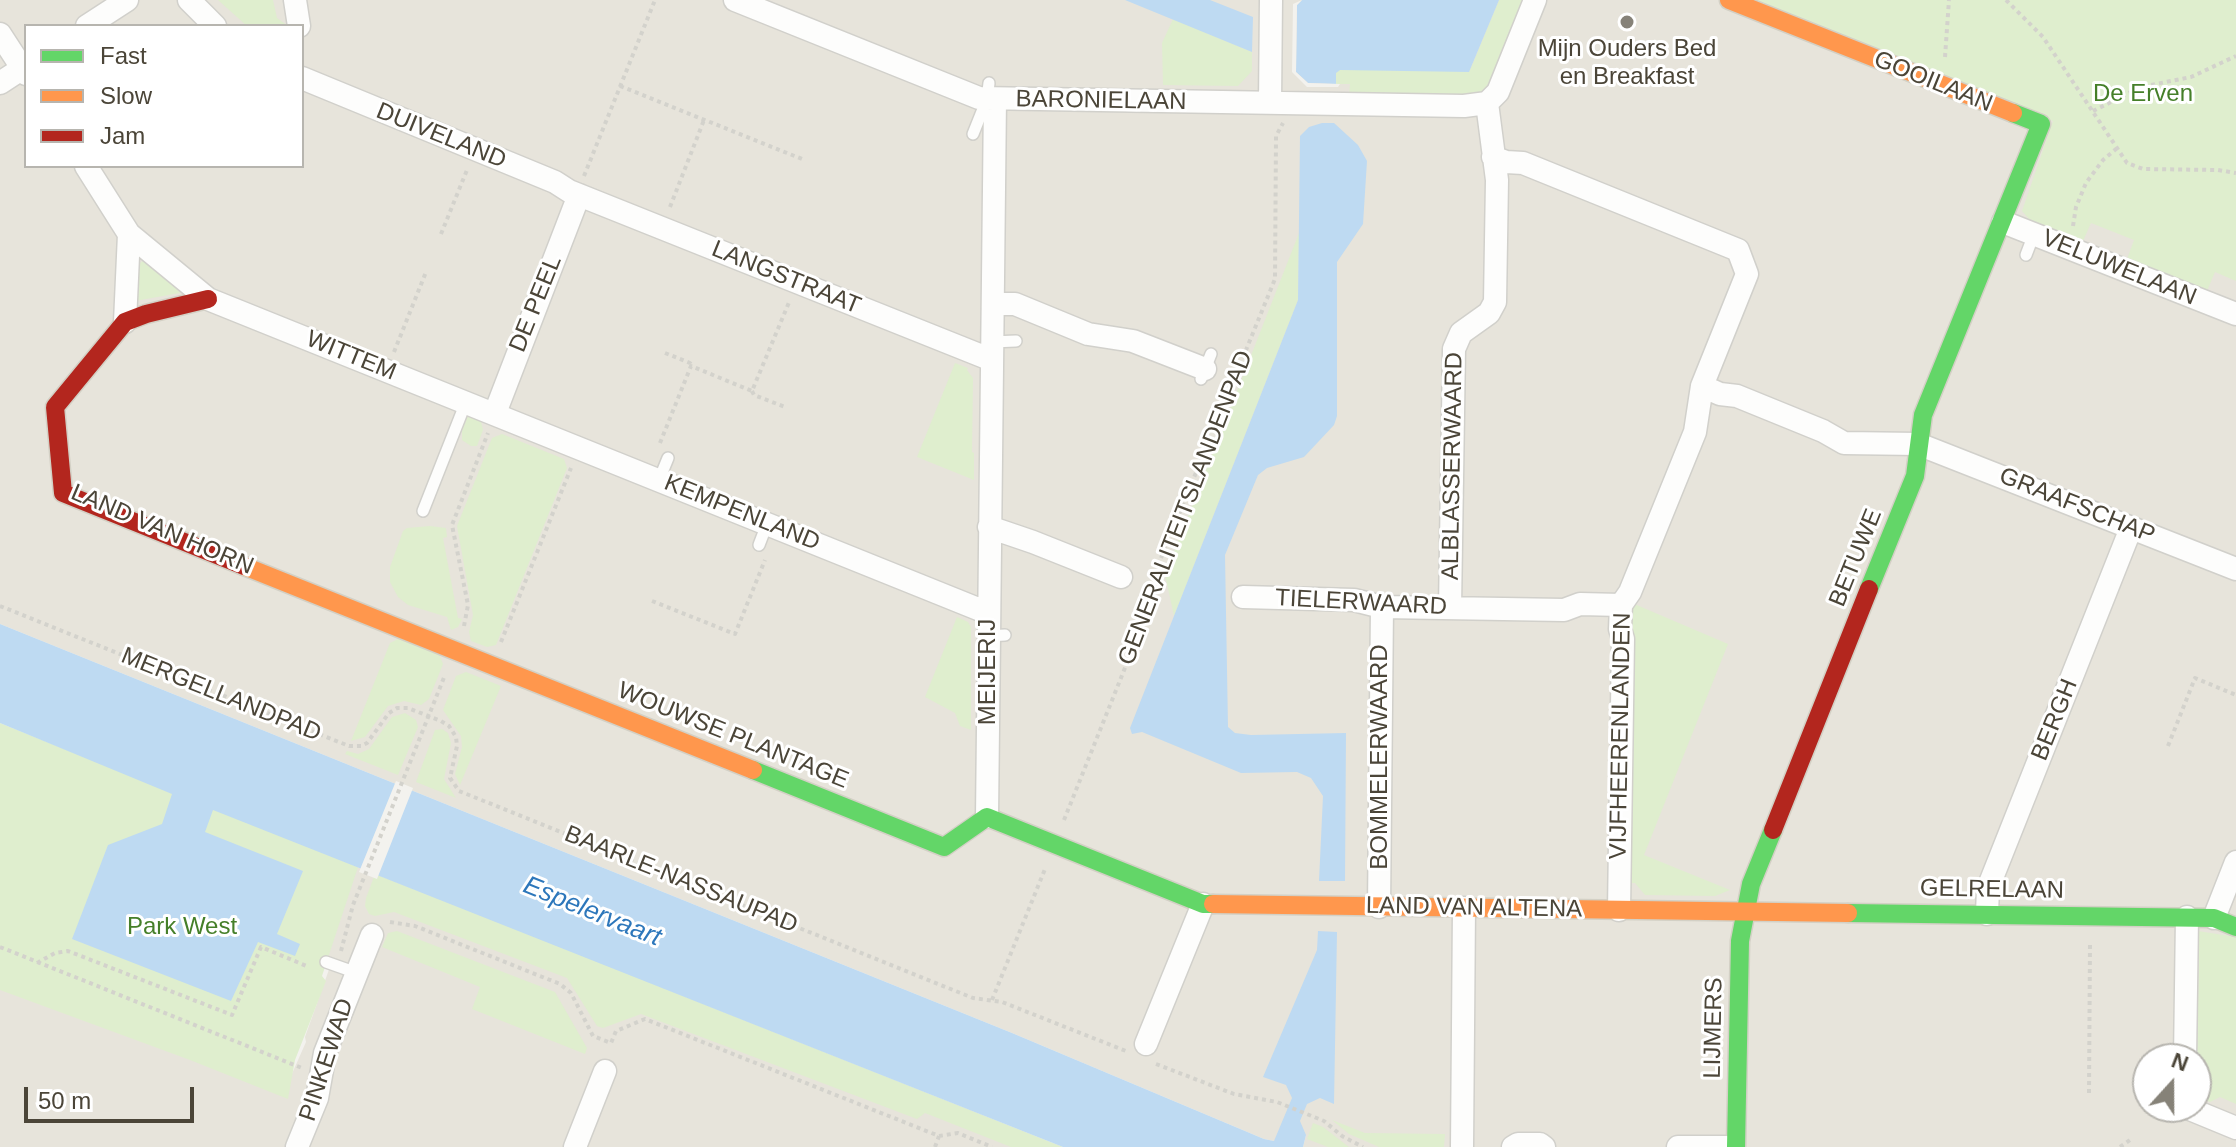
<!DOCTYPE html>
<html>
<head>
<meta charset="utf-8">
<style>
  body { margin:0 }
  #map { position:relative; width:2236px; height:1147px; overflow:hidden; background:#f3f2ee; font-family:Arial,sans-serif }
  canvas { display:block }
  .legend { position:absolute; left:24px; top:24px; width:280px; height:144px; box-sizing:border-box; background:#fff; border:2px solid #b7b5af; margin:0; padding:10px 14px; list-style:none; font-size:24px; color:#4b4538 }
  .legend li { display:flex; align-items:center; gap:16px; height:40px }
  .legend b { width:40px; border:2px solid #b7b5af }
  .north { position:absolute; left:2132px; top:1043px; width:80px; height:80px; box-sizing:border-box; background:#fff; border:2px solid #b7b5af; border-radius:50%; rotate:21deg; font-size:22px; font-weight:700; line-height:32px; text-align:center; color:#4b4538 }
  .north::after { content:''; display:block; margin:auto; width:28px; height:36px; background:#868278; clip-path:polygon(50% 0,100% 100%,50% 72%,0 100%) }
  .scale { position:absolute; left:24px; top:1087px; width:170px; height:36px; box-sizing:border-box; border:4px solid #4b4538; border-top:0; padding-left:10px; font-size:24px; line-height:28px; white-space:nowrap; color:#4b4538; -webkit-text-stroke:6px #fff; paint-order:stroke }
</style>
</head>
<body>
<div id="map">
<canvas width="2236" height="1147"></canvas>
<ul class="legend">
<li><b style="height:10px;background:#63d668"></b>Fast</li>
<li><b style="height:10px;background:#ff974d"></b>Slow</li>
<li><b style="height:10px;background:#b3261e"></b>Jam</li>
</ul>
<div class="north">N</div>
<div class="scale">50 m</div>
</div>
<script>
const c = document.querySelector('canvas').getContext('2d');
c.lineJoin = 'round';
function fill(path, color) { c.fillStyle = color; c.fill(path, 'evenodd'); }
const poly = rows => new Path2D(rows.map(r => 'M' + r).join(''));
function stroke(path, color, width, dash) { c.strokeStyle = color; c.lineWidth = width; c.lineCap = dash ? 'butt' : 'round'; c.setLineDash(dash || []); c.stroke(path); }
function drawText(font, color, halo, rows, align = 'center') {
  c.font = font + ' Arial,sans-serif'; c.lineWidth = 6; c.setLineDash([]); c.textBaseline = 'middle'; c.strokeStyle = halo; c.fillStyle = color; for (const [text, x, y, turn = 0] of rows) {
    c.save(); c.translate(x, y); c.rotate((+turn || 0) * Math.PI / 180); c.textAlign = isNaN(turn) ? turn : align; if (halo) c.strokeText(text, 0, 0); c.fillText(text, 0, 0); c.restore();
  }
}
fill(poly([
  [0,0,2236,0,2236,1147,1303,1147,1306,1135,1274,1141,1264,1139,1012,1033,0,624],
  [26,26,302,26,302,166,26,166],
  [2148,1059,2196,1059,2196,1107,2148,1107],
  [213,810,520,931,1062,1147,0,1147,0,983,283,1094,306,1042,305,1037,332,961,329,956,278,934]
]), '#e7e4db');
fill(poly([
  [218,0,273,0,277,18,288,26,247,26],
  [1499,0,1524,0,1491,82,1482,93,1474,96,1349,95,1350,84,1336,84,1336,73,1339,70,1470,70],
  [1755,0,2236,0,2236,281,2215,272,2207,291,2127,259,2134,240,2091,223,2083,241,2030,220,2022,211,2053,121],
  [1173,19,1252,52,1252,71,1238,86,1163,85,1162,43],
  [1299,233,1298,300,1174,616,1165,575],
  [143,261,147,261,180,288,180,293,135,301,138,264],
  [955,363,968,368,967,370,973,378,972,452,974,453,974,480,917,457],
  [469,413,480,418,483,430,477,446,471,446,462,440,462,431],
  [502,434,564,459,567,468,496,645,487,647,471,641,469,632,473,615,457,526,492,438],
  [430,526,446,528,447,537,443,538,458,618,462,619,458,627,451,630,447,617,408,605,398,597,390,582,390,567,403,531,407,528],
  [1632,603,1728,644,1644,855,1730,890,1715,896,1645,895,1635,883,1628,883],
  [957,617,968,622,971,627,971,730,960,726,955,713,925,697],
  [400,638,439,654,443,664,429,699,421,705,404,701,388,706,365,737,351,741,390,643],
  [466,672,501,686,460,785,455,774,462,747,461,736,443,710,456,676],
  [405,713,416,720,418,727,398,775,345,754,347,751,358,754,369,749,392,717],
  [0,723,358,867,322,976,326,981,295,1060,288,1099,190,1060,0,990],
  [442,729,448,733,451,743,444,779,456,798,416,782,435,730],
  [375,874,520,931,1063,1147,1011,1147,925,1113,917,1119,641,1014,603,1028,597,1026,567,978,394,912,375,916,369,914,365,906,366,898],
  [397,931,555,992,587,1048,585,1054,472,1009,480,987,382,947,388,933],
  [2198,931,2236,937,2236,1104,2220,1097,2210,1102,2200,1098,2198,1102,2196,1099,2199,959,2193,952],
  [1332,1120,1365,1133,1445,1134,1444,1147,1379,1147,1349,1134],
  [1313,1123,1323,1127,1349,1147,1328,1147,1307,1139]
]), '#dfeece');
fill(poly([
  [1125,0,1210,0,1253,17,1252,52],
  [1302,0,1499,0,1469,72,1340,70,1336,73,1336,84,1308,83,1296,72,1297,5],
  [1322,123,1334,123,1358,145,1367,161,1363,224,1337,262,1337,416,1334,425,1304,457,1267,468,1258,475,1225,555,1228,727,1235,733,1251,735,1346,733,1345,881,1319,881,1323,796,1311,778,1297,772,1241,773,1142,732,1132,734,1130,728,1298,300,1300,136,1309,127],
  [0,624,1012,1033,1264,1139,1274,1141,1292,1098,1286,1085,1263,1077,1317,950,1318,931,1337,932,1334,1104,1320,1098,1307,1104,1300,1121,1306,1135,1303,1147,1063,1147,213,810,205,832,303,871,277,934,300,944,295,956,258,942,231,1001,72,939,108,845,162,824,172,794,0,723]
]), '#bedaf2');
fill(poly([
  [1302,0,1297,5,1296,72,1308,83,1340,84,1338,87,1307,87,1292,72,1293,4],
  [396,781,413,788,377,879,359,872]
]), '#f3f2ee');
const lane = poly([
  [973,134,987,99,989,83],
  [2026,255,2034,234],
  [992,342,1016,341],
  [1201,379,1211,354],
  [659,480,668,458],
  [423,511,466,402],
  [759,545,767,524],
  [988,636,1005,635],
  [326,962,357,973]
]);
const street = poly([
  [189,0,215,26],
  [295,0,299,26],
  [735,0,979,98,1464,106,1487,103],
  [87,26,127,0],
  [0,34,26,74],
  [302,78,555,182,569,191,992,360],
  [0,83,26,66],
  [1270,103,1271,0],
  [1487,103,1498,92,1535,0],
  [1493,157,1506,162,1523,163,1738,250,1747,274,1702,386,1695,432,1630,592,1621,605,1620,629,1623,639,1619,910],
  [86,166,129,234,208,299,988,613],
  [2003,222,2236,314],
  [993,304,1015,304,1088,334,1133,341,1205,369],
  [125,322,129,234],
  [1702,386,1720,394,1737,396,1823,431,1844,443,1918,444,2236,569],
  [495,413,579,195],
  [989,527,1033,542,1121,577],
  [1243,597,1354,600,1382,607,1564,610,1580,604,1621,605],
  [1450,608,1454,349,1461,333,1489,313,1495,302,1497,180,1487,103],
  [987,817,995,99],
  [1379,907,1382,607],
  [1987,914,1988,888,2131,528],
  [2214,918,2236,862],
  [1146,1044,1203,904],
  [2185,1059,2187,917],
  [2185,1107,2236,1128],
  [297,1147,317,1098,325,1053,372,935],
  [575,1147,605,1071],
  [1462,1147,1464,908],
  [1513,1147,1518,1144,1540,1144,1544,1147],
  [1678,1147,1726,1147]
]);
const fast = poly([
  [1869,589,1915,476,1923,415,2041,124,2013,113],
  [753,770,944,847,987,817,1203,904,1213,904],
  [1848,913,2214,918,2236,927],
  [1736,1147,1740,941,1751,884,1773,830]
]);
const slow = poly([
  [1729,0,2013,113],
  [244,566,753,770],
  [1213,904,1848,913]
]);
const jam = poly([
  [208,299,146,314,125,322,55,407,63,493,244,566],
  [1773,830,1869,589]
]);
stroke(lane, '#d1d0cb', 14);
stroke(street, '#d1d0cb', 25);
stroke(fast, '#d3d0c5', 21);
stroke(slow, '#d3d0c5', 21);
stroke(jam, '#d3d0c5', 21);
stroke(poly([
  [2006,0,2043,37,2127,163,2143,169,2218,170,2236,173],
  [1945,57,1949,0],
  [620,86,802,159],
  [2093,111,2141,87,2191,77,2236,56],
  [584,176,655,0],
  [670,207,704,120],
  [2073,226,2076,207,2086,183,2103,160,2116,149],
  [441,234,467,170],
  [394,352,426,272],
  [665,353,690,363,691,365],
  [752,391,754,395,785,407],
  [660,443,691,366,752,391,790,300],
  [652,601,735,634,765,560],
  [0,606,349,746,361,746,367,743,389,713,397,708,408,708,441,721,449,726,456,737,457,746,450,778,459,791,973,998,1002,1002,1126,1051],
  [464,626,468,605,452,525,488,433],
  [501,642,571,468],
  [2168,746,2195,678,2236,695],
  [1064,820,1151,603,1157,568,1275,279,1276,136,1283,123],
  [390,922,415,926,560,984,571,993,593,1036,611,1043,616,1031,645,1019,939,1136,958,1133,992,1147],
  [0,947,302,1068],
  [341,951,353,905,445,675],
  [37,963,55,953,68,951,232,1015,261,947,309,967],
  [992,1000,1045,869],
  [1156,1064,1234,1094,1277,1102,1324,1121,1342,1136,1363,1147],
  [2089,1093,2090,942],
  [935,1147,939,1136],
  [2120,1147,2133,1138]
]), '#d3d2cc', 4, [4, 4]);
stroke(lane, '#fdfdfc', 11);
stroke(street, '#fdfdfc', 22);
stroke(fast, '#63d668', 18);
stroke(slow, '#ff974d', 18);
stroke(jam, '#b3261e', 18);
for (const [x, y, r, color] of [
  [1627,22,8,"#868278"]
]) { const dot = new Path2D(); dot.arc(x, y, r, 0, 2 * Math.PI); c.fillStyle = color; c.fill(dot); stroke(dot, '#fff', 3); }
drawText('24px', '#4b4538', '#fff', [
  ["Mijn Ouders Bed",1627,49],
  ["en Breakfast",1627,77]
]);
drawText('24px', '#4b4538', '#fff', [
  ["GOOILAAN",1933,82,22],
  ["BARONIELAAN",1101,101,1],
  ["DUIVELAND",441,136,22],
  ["VELUWELAAN",2119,268,22],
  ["LANGSTRAAT",786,278,22],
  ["DE PEEL",536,304,-68],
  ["WITTEM",351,356,22],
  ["ALBLASSERWAARD",1453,466,-89],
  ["GRAAFSCHAP",2077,506,22],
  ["GENERALITEITSLANDENPAD",1186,508,-69],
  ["KEMPENLAND",742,513,22],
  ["LAND VAN HORN",162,530,23],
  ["BETUWE",1856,558,-68],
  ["TIELERWAARD",1361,603,3],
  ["MEIJERIJ",988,672,-90],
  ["MERGELLANDPAD",221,695,22],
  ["BERGH",2055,720,-68],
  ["WOUWSE PLANTAGE",733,736,22],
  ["VIJFHEERENLANDEN",1621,736,-89],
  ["BOMMELERWAARD",1380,757,-90],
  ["BAARLE-NASSAUPAD",681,880,22],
  ["GELRELAAN",1992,890,1],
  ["LAND VAN ALTENA",1474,908,1],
  ["LIJMERS",1714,1028,-89],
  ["PINKEWAD",327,1060,-72]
]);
drawText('24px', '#457f29', '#fff', [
  ["De Erven",2143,94],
  ["Park West",182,927]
]);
drawText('italic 26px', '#2d77bb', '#fff', [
  ["Espelervaart",592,912,22]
]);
</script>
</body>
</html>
